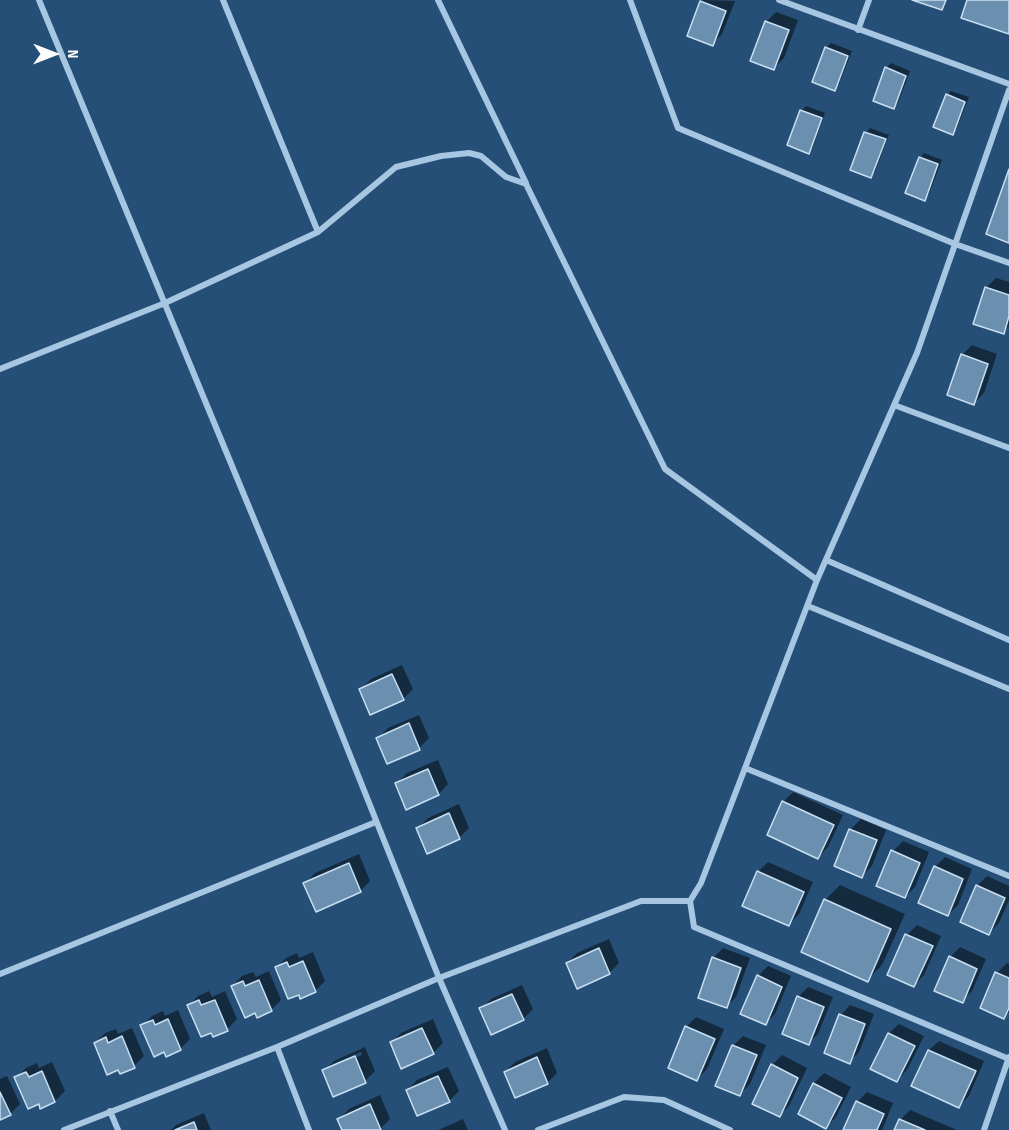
<!DOCTYPE html>
<html>
<head>
<meta charset="utf-8">
<style>
  body { margin:0 }
  #map { position:relative; width:1009px; height:1130px; overflow:hidden; background:#254f76; font-family:"Sofia Sans Condensed",sans-serif }
  canvas { display:block }
  .north { position:absolute; left:24px; top:24px; width:60px; height:60px; -webkit-text-stroke:4px #254f76; paint-order:stroke; rotate:90deg; font-size:16px; font-weight:700; line-height:24px; text-align:center; color:#fff }
  .north::after { content:''; display:block; margin:auto; width:21px; height:27px; background:#fff; clip-path:polygon(50% 0,100% 100%,50% 72%,0 100%) }
</style>
</head>
<body>
<div id="map">
<canvas width="1009" height="1130"></canvas>
<div class="north">N</div>
</div>
<script>
const c = document.querySelector('canvas').getContext('2d');
c.lineJoin = 'round';
function fill(path, color) { c.fillStyle = color; c.fill(path, 'evenodd'); }
const poly = rows => new Path2D(rows.map(r => 'M' + r).join(''));
function stroke(path, color, width, dash) { c.strokeStyle = color; c.lineWidth = width; c.lineCap = dash ? 'butt' : 'round'; c.setLineDash(dash || []); c.stroke(path); }
fill(poly([
  [703,0,735,1,722,34,712,44,701,2],
  [776,12,798,20,784,58,774,68,766,22],
  [831,43,852,51,839,84,835,89,826,48],
  [891,63,910,71,898,103,893,107,886,68],
  [951,91,969,97,957,128,952,133,947,95],
  [806,106,825,113,813,147,808,152,801,111],
  [870,128,889,135,875,172,871,176,866,133],
  [924,153,942,160,929,194,924,199,920,158],
  [996,278,1009,282,1009,326,1003,332,986,288],
  [972,345,997,354,984,393,974,403,962,355],
  [402,665,413,689,403,699,361,689,371,679],
  [419,715,429,738,419,748,378,738,388,728],
  [438,760,448,784,439,794,397,783,407,773],
  [793,792,843,815,828,847,818,857,783,802],
  [459,804,469,828,459,838,418,828,428,818],
  [861,819,886,830,872,866,862,876,836,866,851,829],
  [903,841,929,852,915,887,905,897,893,851],
  [359,854,370,881,360,891,305,883,315,873],
  [945,857,972,869,958,905,948,915,935,867],
  [768,862,813,882,799,914,789,924,758,872],
  [987,876,1009,886,1009,900,999,923,989,933,977,886],
  [840,885,905,914,882,965,867,980,825,900],
  [917,925,941,936,924,975,914,985,889,974,907,935],
  [609,939,619,963,609,973,567,963,577,953],
  [960,947,986,959,972,991,962,1001,950,957],
  [723,948,750,958,736,997,726,1007,713,958],
  [313,952,325,981,315,991,276,968,286,958,297,953,299,958],
  [1007,963,1009,964,1009,1012,1004,1017,997,973],
  [768,966,791,976,775,1014,765,1024,758,976],
  [269,971,281,1000,271,1010,232,986,242,976,253,972,256,977],
  [522,985,533,1009,523,1019,481,1009,491,999],
  [808,987,833,997,818,1034,808,1043,798,997],
  [209,991,212,997,225,991,237,1019,227,1029,188,1006,198,996],
  [850,1005,874,1014,859,1052,849,1062,826,1053,841,1015],
  [178,1010,190,1039,180,1049,142,1026,152,1016,163,1011,165,1016],
  [696,1017,724,1029,707,1069,697,1079,686,1027],
  [433,1019,443,1043,433,1053,391,1043,401,1033],
  [899,1024,924,1036,907,1070,897,1080,889,1033],
  [132,1028,144,1056,134,1066,95,1043,105,1033,116,1029,118,1034],
  [743,1036,766,1045,750,1084,740,1094,733,1046],
  [939,1041,984,1061,969,1096,959,1106,929,1050],
  [365,1047,375,1071,365,1081,324,1071,334,1061],
  [361,1052,362,1055,333,1067,333,1064],
  [547,1048,557,1073,547,1083,505,1072,515,1062],
  [782,1055,807,1068,789,1106,779,1116,772,1065],
  [52,1062,65,1091,55,1101,41,1107,16,1078,26,1068,37,1063,39,1068],
  [448,1067,459,1091,449,1101,407,1090,417,1080],
  [824,1073,851,1087,836,1117,826,1127,800,1113,814,1083],
  [7,1076,20,1104,10,1114,0,1118,0,1079],
  [867,1092,893,1103,882,1130,845,1130,857,1102],
  [380,1095,390,1119,380,1129,344,1130,339,1119,349,1109],
  [910,1110,957,1130,896,1130,900,1120],
  [204,1113,211,1130,171,1130,176,1125],
  [463,1119,468,1130,438,1130]
]), '#0007');
const building = poly([
  [912,0,946,0,942,10,912,0],
  [967,0,1009,0,1009,34,961,18,967,0],
  [700,1,726,11,713,46,687,36,700,1],
  [765,21,789,30,774,70,750,61,765,21],
  [825,47,848,56,835,91,812,82,825,47],
  [885,67,906,76,894,109,873,101,885,67],
  [946,94,965,102,953,135,933,127,946,94],
  [800,110,822,118,809,154,787,145,800,110],
  [864,132,886,139,871,178,850,170,864,132],
  [919,157,938,164,925,201,905,193,919,157],
  [1009,169,1009,243,986,234,1009,169],
  [985,287,1009,295,1009,316,1004,334,973,324,985,287],
  [961,354,988,364,974,405,947,395,961,354],
  [392,674,404,700,370,715,359,689,392,674],
  [409,723,420,750,387,764,376,738,409,723],
  [428,769,439,795,406,810,395,783,428,769],
  [782,801,834,825,818,859,767,835,782,801],
  [449,813,460,839,427,854,416,828,449,813],
  [849,829,877,840,862,878,834,866,849,829],
  [891,850,920,863,905,898,876,886,891,850],
  [349,863,361,892,316,912,303,883,349,863],
  [934,866,963,879,948,916,918,903,934,866],
  [757,871,804,892,789,926,742,906,757,871],
  [976,885,1005,898,989,935,960,922,976,885],
  [824,899,891,929,868,982,801,952,824,899],
  [905,934,933,946,914,987,887,975,905,934],
  [599,948,610,974,577,989,566,963,599,948],
  [949,956,977,969,963,1003,934,991,949,956],
  [712,957,741,968,727,1008,698,998,712,957],
  [303,961,316,992,300,999,299,995,288,999,275,967,287,962,289,967,303,961],
  [995,972,1009,978,1009,1008,1004,1019,980,1008,995,972],
  [757,975,782,987,766,1025,740,1014,757,975],
  [259,980,272,1011,257,1018,255,1013,245,1018,231,986,243,981,245,986,259,980],
  [512,994,524,1020,491,1035,479,1008,512,994],
  [797,996,824,1007,809,1045,782,1034,797,996],
  [199,1000,201,1005,215,1000,228,1031,213,1037,211,1033,201,1037,187,1005,199,1000],
  [839,1014,865,1024,850,1064,824,1053,839,1014],
  [168,1019,181,1050,166,1057,164,1052,154,1057,140,1025,153,1020,155,1025,168,1019],
  [685,1026,715,1039,697,1081,668,1068,685,1026],
  [422,1028,434,1054,401,1069,390,1042,422,1028],
  [888,1033,915,1046,897,1082,870,1069,888,1033],
  [122,1036,135,1068,120,1074,118,1070,107,1075,94,1043,106,1037,108,1043,122,1036],
  [732,1045,757,1055,740,1096,715,1086,732,1045],
  [928,1050,976,1071,959,1108,911,1086,928,1050],
  [355,1056,366,1083,333,1097,322,1070,355,1056],
  [537,1057,548,1084,515,1098,504,1072,537,1057],
  [771,1064,798,1078,780,1117,752,1104,771,1064],
  [42,1071,55,1102,40,1109,39,1104,28,1109,14,1077,26,1072,29,1077,42,1071],
  [438,1076,450,1102,417,1116,406,1090,438,1076],
  [813,1083,842,1098,826,1129,798,1114,813,1083],
  [0,1092,11,1115,0,1120,0,1092],
  [856,1101,884,1114,877,1130,843,1130,856,1101],
  [370,1104,381,1130,342,1130,337,1119,370,1104],
  [899,1119,925,1130,894,1130,899,1119],
  [194,1122,197,1130,175,1130,194,1122]
]);
fill(building, '#6a8faf');
stroke(building, '#c8dff2', 1.5);
stroke(poly([
  [39,0,300,630,439,978,505,1130],
  [223,0,318,232],
  [438,0,526,183],
  [630,0,678,128,955,244,1009,263],
  [779,0,1009,84],
  [858,30,869,0],
  [0,369,165,303,318,232,396,167,441,156,469,153,481,156,506,177,526,184,665,469,817,580,701,883,690,901,694,927,1009,1059],
  [894,405,1009,448],
  [826,560,1009,640],
  [817,580,917,353,1009,90],
  [808,606,1009,689],
  [745,768,1009,876],
  [0,974,376,822],
  [277,1047,309,1130],
  [110,1111,118,1130],
  [64,1130,277,1047,439,978,641,901,690,901],
  [538,1130,624,1097,664,1100,730,1130],
  [984,1130,1009,1057]
]), '#a6c6e2', 6);
</script>
</body>
</html>
